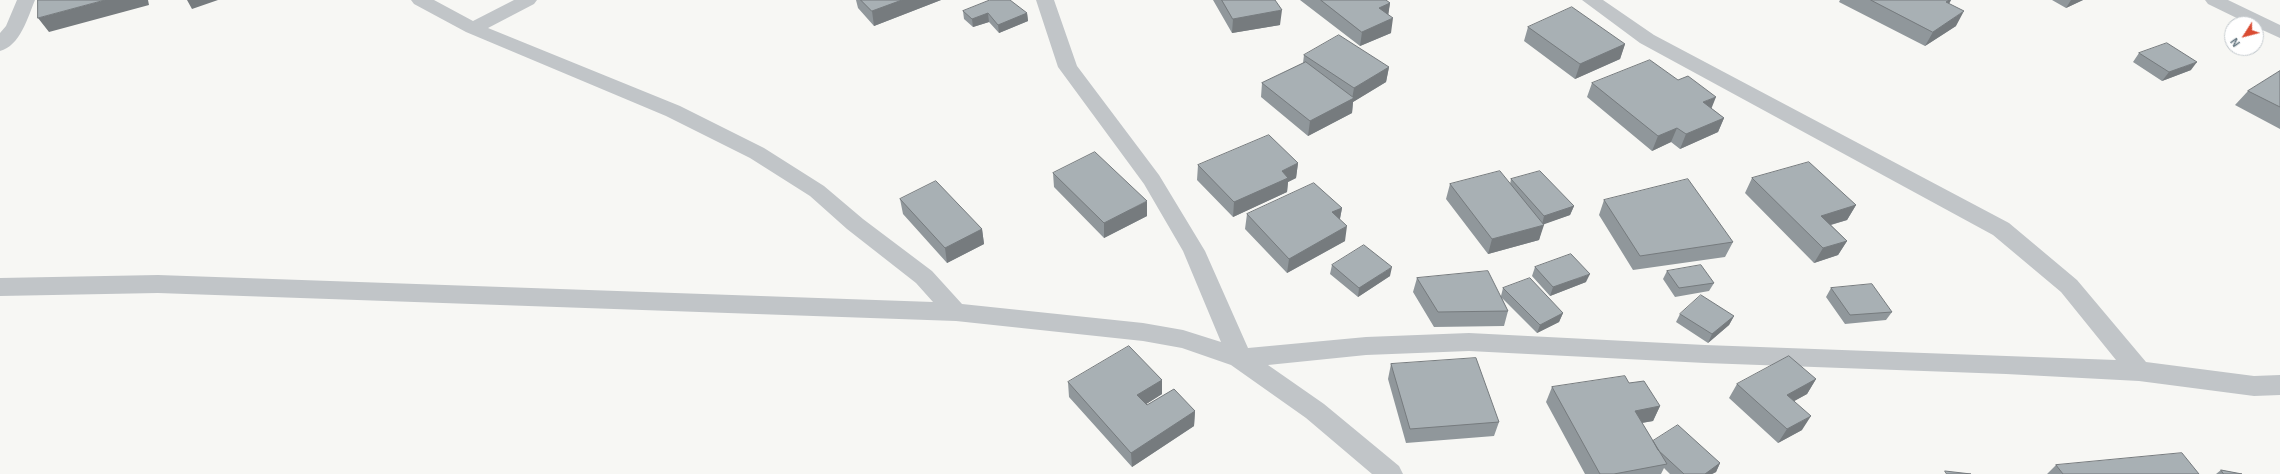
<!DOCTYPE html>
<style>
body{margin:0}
#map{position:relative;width:2280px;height:474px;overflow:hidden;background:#f7f7f4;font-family:"Exo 2",sans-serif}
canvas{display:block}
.north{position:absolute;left:2224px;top:16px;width:40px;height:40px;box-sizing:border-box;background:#fff;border:1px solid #c3c9cd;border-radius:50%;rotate:234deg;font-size:11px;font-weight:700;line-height:16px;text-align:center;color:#687983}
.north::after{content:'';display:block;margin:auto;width:14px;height:18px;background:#d94b32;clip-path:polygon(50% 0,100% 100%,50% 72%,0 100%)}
</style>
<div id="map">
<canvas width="2280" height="474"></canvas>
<div class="north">N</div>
</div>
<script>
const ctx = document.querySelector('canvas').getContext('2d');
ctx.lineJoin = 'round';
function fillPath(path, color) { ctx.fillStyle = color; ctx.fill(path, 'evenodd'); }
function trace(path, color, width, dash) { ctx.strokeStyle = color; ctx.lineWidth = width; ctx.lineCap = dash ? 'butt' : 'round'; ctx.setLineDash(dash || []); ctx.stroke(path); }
const minor = new Path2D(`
 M 17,0 L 35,0 C 28,17 20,46 0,51 L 0,33 L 6,26 Z
 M 411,0 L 434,0 L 473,21 L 514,0 L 537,0 L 534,4 L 488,28 L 680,106 L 764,148 L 824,186 L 863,219 L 932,271 L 962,304 L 1143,323 L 1183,330 L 1221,342 L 1183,251 L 1144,184 L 1058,67 L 1036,0 L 1054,0 L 1077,66 L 1159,175 L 1205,251 L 1248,348 L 1366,337 L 1469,333 L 1705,345 L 2116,360 L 2061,292 L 1993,235 L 1640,43 L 1582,0 L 1603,0 L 1654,35 L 2009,223 L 2077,280 L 2146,362 L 2254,376 L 2280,375 L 2280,395 L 2254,396 L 2139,381 L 2006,374 L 1705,363 L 1469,351 L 1366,355 L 1268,365 L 1324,404 L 1399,466 L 1403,474 L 1372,474 L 1306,418 L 1231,365 L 1182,348 L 1143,341 L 956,321 L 158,293 L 0,296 L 0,278 L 158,275 L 933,302 L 916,283 L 847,229 L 810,196 L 750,158 L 666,116 L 466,32 L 414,4 Z
 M 2205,0 L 2228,0 L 2280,25 L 2280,38 L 2256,27 L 2256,24 L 2249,24 L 2208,4 Z`);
const wall = new Path2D(`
 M 856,0 L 941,0 L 874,26 L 858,8 Z
 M 1213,0 L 1275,0 L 1280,25 L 1232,33 Z
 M 1300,0 L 1386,0 L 1390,3 L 1388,14 L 1391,33 L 1360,46 Z
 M 1840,0 L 1951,0 L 1949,4 L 1956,26 L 1925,46 L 1839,2 Z
 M 2052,0 L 2083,0 L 2066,8 Z
 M 963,11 L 1027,13 L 1028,21 L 999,33 L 989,22 L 973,27 L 964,19 Z
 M 1528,27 L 1625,44 L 1620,59 L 1575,79 L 1524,41 Z
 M 2139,53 L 2191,70 L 2162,81 L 2133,62 Z
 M 1304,55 L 1389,67 L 1386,82 L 1353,102 L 1352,113 L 1308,136 L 1261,97 L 1262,83 L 1303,63 Z
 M 2280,71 L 2280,129 L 2235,105 L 2248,91 Z
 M 1592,83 L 1711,108 L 1724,118 L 1718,132 L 1680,149 L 1671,142 L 1652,151 L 1587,97 Z
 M 1298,163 L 1296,178 L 1288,182 L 1287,192 L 1233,217 L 1197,180 L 1198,165 Z
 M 1053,173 L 1147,216 L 1104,238 L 1054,187 Z
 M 1752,178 L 1856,205 L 1847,220 L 1831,225 L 1847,241 L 1838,255 L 1814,263 L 1745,193 Z
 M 1511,179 L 1574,206 L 1570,215 L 1543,224 L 1539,240 L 1488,254 L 1446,199 L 1450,184 L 1510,184 Z
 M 900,199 L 982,229 L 984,244 L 947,263 L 903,214 Z
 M 1604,200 L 1733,242 L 1725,257 L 1633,270 L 1599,215 Z
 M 1342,208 L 1340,219 L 1345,241 L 1287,273 L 1245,229 L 1247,214 Z
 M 1332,265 L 1390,276 L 1358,297 L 1330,274 Z
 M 1535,267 L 1586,282 L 1550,296 L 1532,276 Z
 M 1667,271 L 1714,283 L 1709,291 L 1675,297 L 1663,279 Z
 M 1417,278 L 1501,296 L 1503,288 L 1563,313 L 1559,322 L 1537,333 L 1502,298 L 1508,311 L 1504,326 L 1434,327 L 1413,292 Z
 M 1831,288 L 1892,312 L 1886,320 L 1845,324 L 1826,297 Z
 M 1680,314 L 1734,316 L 1729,325 L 1708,343 L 1676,322 Z
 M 1391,364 L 1499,422 L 1494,436 L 1406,443 L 1388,379 Z
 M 1816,379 L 1807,394 L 1794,401 L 1802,430 L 1778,443 L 1729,398 L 1737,384 Z
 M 1162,380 L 1162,394 L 1146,404 L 1147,405 L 1195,411 L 1194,426 L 1132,467 L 1069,397 L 1068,382 Z
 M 1629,383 L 1660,406 L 1653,421 L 1642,423 L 1653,441 L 1720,463 L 1716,472 L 1712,474 L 1670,474 L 1664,468 L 1661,474 L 1585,474 L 1546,402 L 1552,387 Z
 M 2056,465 L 2199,474 L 2047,474 Z
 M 2221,470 L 2242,474 L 2216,474 Z`);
const shadedWall = new Path2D(`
 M 105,0 L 148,0 L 149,5 L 49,32 L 38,18 Z
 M 187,0 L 218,0 L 192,9 Z
 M 902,0 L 941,0 L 874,26 L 872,11 Z
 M 1949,0 L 1951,0 L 1944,12 L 1946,2 Z
 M 2071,0 L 2083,0 L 2066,8 Z
 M 1390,3 L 1388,17 L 1379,8 Z
 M 1282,10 L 1280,25 L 1232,33 L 1233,19 Z
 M 1964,11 L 1956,26 L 1925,46 L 1933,32 Z
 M 988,13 L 989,22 L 973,27 L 972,19 Z
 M 1027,13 L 1028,21 L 999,33 L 998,25 Z
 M 1393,18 L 1391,33 L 1360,46 L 1362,32 Z
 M 1625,44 L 1620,59 L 1575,79 L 1580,64 Z
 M 2197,62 L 2191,70 L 2162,81 L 2169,72 Z
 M 1389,67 L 1386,82 L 1353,102 L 1352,113 L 1308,136 L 1310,121 L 1352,99 L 1354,88 Z
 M 1716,97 L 1710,112 L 1703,102 Z
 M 1724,118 L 1718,132 L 1680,149 L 1686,134 Z
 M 1677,128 L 1671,142 L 1652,151 L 1658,136 Z
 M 1298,163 L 1296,178 L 1288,182 L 1287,192 L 1233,217 L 1234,202 L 1282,171 Z
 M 1147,201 L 1147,216 L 1104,238 L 1104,223 Z
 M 1856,205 L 1847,220 L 1812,230 L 1821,216 Z
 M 1574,206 L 1570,215 L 1542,225 L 1544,216 Z
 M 1342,208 L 1339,223 L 1332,212 Z
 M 1544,225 L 1539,240 L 1488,254 L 1492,239 Z
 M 1347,226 L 1345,241 L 1287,273 L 1289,259 Z
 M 982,229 L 984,244 L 947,263 L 945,248 Z
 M 1847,241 L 1838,255 L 1814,263 L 1823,248 Z
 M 1392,267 L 1390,276 L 1358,297 L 1359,288 Z
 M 1590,274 L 1586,282 L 1550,296 L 1553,287 Z
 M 1563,313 L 1559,322 L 1537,333 L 1540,325 Z
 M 1734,316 L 1729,325 L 1708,343 L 1712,334 Z
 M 1816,379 L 1807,394 L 1778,410 L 1787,395 Z
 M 1162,380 L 1162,394 L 1137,410 L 1137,395 Z
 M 1660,406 L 1653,421 L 1628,425 L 1635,411 Z
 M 1195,411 L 1194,426 L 1132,467 L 1131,453 Z
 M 1811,416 L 1802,430 L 1778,443 L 1787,429 Z
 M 1720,463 L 1716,472 L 1712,474 L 1705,474 Z`);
const building = new Path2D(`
 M 38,0 L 105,0 L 38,18 Z
 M 861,0 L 902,0 L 872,11 Z
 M 990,0 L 1010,0 L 1027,13 L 998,25 L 988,13 L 972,19 L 963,11 Z
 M 1222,0 L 1275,0 L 1282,10 L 1233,19 Z
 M 1321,0 L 1386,0 L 1390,3 L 1379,8 L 1393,18 L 1362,32 Z
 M 1871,0 L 1949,0 L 1946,2 L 1964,11 L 1933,32 Z
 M 1572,7 L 1625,44 L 1580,64 L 1528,27 Z
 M 1339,35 L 1389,67 L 1354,88 L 1304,55 Z
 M 2167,43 L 2197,62 L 2169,72 L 2139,53 Z
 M 1650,60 L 1678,80 L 1688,76 L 1716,97 L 1703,102 L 1724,118 L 1686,134 L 1677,128 L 1658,136 L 1592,83 Z
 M 1306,62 L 1354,98 L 1310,121 L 1262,83 Z
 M 2280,71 L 2280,107 L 2248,91 Z
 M 1269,135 L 1298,163 L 1282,171 L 1288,178 L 1234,202 L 1198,165 Z
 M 1095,152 L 1147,201 L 1104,223 L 1053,173 Z
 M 1809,162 L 1856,205 L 1821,216 L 1847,241 L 1823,248 L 1752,178 Z
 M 1500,171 L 1544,225 L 1492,239 L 1450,184 Z
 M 1540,171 L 1574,206 L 1544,216 L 1511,179 Z
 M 1688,179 L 1733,242 L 1640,256 L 1604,200 Z
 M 936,181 L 982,229 L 945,248 L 900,199 Z
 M 1314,183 L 1342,208 L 1332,212 L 1347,226 L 1289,259 L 1247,214 Z
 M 1364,245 L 1392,267 L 1359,288 L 1332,265 Z
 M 1571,254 L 1590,274 L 1553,287 L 1535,267 Z
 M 1701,265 L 1714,283 L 1679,288 L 1667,271 Z
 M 1488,271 L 1508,311 L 1438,312 L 1417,278 Z
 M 1530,278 L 1563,313 L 1540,325 L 1503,288 Z
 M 1872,284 L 1892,312 L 1850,315 L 1831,288 Z
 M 1701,295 L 1734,316 L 1712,334 L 1680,314 Z
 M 1129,346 L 1162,380 L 1137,395 L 1147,405 L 1174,389 L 1195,411 L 1131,453 L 1068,382 Z
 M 1789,356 L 1816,379 L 1787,395 L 1811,416 L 1787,429 L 1737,384 Z
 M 1476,358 L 1499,422 L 1410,429 L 1391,364 Z
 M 1625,376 L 1629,383 L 1644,381 L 1660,406 L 1635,411 L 1667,464 L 1614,474 L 1600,474 L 1552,387 Z
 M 1678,425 L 1720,463 L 1705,474 L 1684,474 L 1658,450 L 1653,441 Z
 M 2182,453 L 2199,474 L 2063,474 L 2056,465 Z
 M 2221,470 L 2242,474 L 2224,474 Z
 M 1945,471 L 1971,474 L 1947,474 Z`);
fillPath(minor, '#c1c5c8');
fillPath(wall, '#90979b');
fillPath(shadedWall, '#767b7e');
fillPath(building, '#a8b0b4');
trace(building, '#767b7e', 1);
</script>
